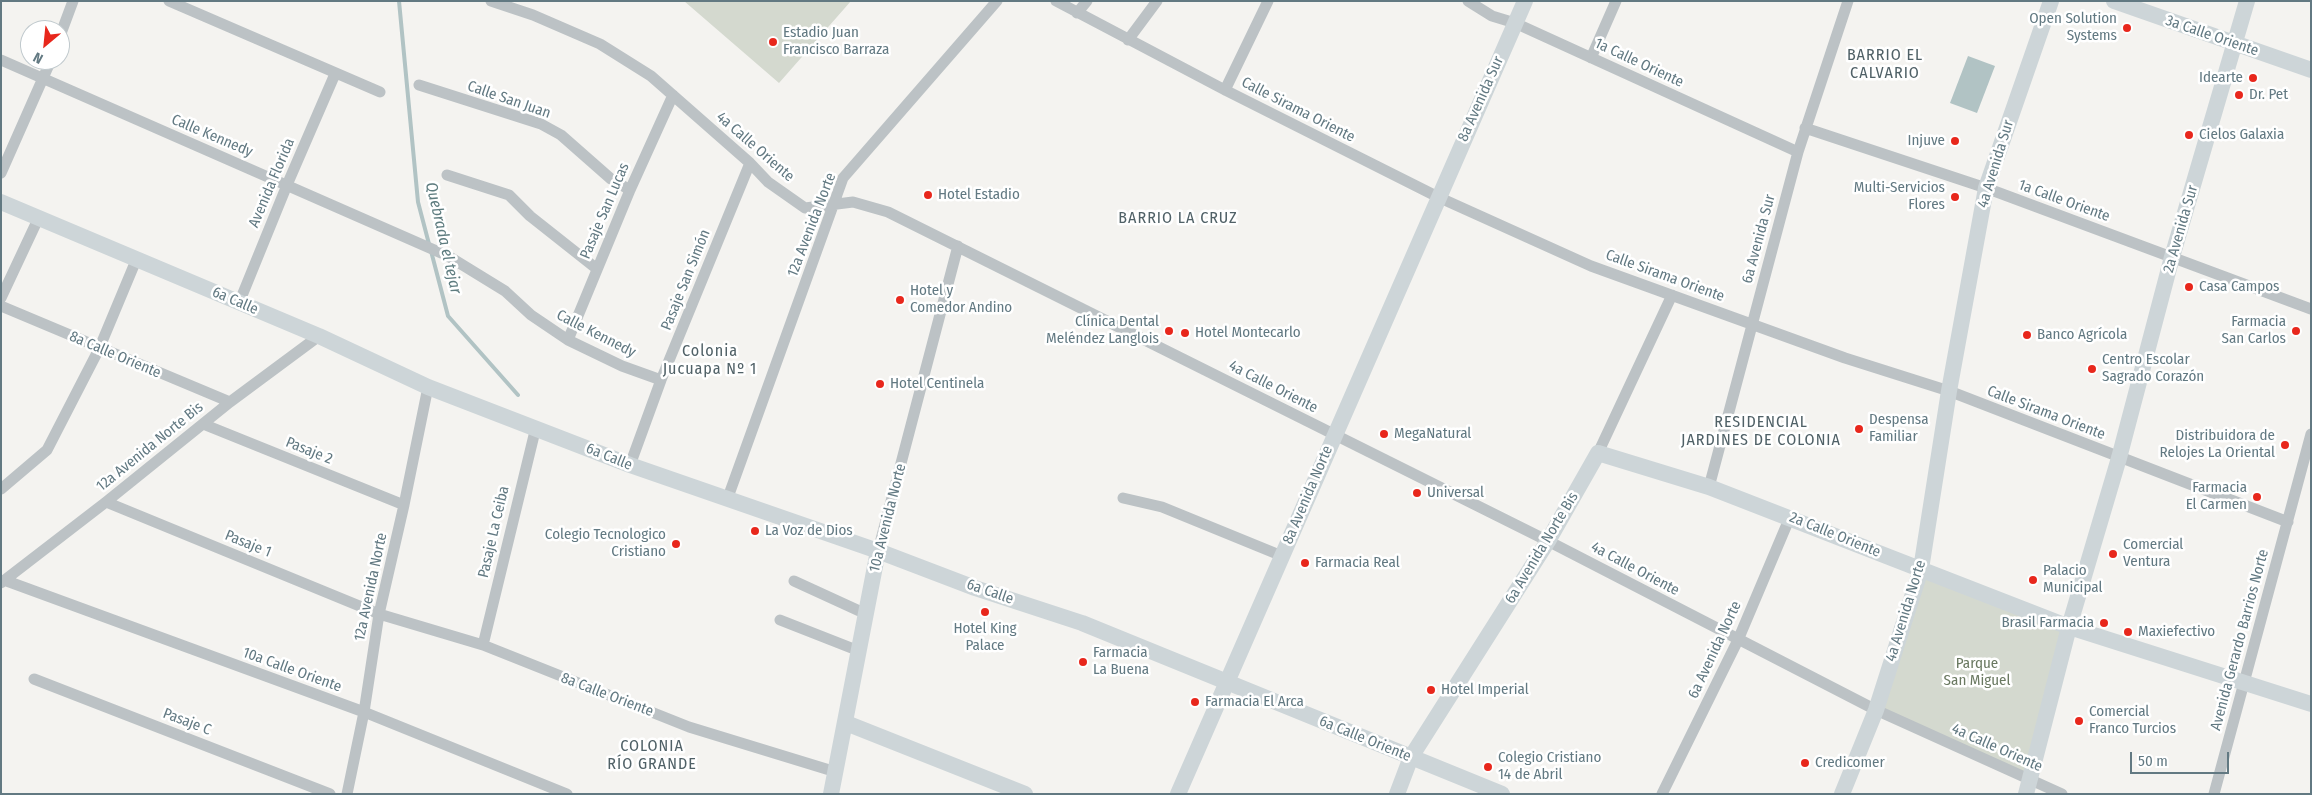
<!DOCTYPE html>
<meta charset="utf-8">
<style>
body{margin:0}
#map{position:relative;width:2312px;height:795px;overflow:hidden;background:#f4f3f0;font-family:"Fira Sans Condensed",sans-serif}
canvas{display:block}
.frame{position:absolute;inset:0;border:2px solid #627982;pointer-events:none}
.north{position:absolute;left:20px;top:20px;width:50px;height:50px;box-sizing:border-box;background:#fff;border:1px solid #c0c9cd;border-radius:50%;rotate:208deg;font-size:14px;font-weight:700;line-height:20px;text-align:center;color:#627982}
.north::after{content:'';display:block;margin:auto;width:18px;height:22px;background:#e8271c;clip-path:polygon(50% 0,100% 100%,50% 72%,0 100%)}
.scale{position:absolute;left:2130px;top:752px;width:99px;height:22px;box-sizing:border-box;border:2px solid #627982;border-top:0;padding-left:6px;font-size:15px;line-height:18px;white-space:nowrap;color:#627982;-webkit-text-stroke:4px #fff;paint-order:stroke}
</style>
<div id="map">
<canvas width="2312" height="795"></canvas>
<div class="frame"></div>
<div class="north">N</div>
<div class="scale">50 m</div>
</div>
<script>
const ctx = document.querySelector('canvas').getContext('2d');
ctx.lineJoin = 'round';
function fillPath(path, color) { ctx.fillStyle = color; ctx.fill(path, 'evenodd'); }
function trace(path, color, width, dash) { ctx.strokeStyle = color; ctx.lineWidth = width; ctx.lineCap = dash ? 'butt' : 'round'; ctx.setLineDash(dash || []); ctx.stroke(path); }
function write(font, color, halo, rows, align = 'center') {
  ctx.font = font + ' "Fira Sans Condensed",sans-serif'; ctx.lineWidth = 5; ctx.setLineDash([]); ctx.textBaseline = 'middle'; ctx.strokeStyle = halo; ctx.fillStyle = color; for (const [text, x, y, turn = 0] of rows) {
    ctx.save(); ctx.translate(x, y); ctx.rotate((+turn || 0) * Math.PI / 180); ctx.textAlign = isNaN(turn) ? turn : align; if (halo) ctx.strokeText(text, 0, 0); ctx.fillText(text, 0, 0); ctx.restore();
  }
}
const green = new Path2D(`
 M 684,1 L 851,1 L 779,83 Z
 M 1921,569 L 2069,627 L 2030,780 L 1876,710 Z`);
const water = new Path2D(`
 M 1968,56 L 1995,66 L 1977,113 L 1950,103 Z`);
const stream = new Path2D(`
 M 399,1 L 418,202 L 429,244
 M 431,251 L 448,316 L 518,395`);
const street = new Path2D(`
 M 169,1 L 380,92
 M 491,1 L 533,15 L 600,44 L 651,76 L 750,163 L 768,182 L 805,208 L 853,202 L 888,212 L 1548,541 L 1876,710 L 2062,794
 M 1056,1 L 1225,90 L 1438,197 L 1591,266 L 1845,358 L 1949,391 L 2288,522
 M 1468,1 L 1492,16 L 1515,23 L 1798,152
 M 1077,13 L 1087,1
 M 60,36 L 73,1
 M 1128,40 L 1157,1
 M 1591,58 L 1616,1
 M 1,60 L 448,256 L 505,291 L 531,315 L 568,340 L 622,366 L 661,380
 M 419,85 L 541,124 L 561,135 L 611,179 L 630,190
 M 1225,90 L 1268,1
 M 1805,128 L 1986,188 L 2311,309
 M 1,173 L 51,60
 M 447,175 L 509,195 L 530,216 L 597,269
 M 1,298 L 39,217
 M 239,303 L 287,185 L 335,74
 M 1,306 L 230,402
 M 568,340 L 630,190 L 673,95
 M 203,424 L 404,505
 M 1598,453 L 1672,295
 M 630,465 L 661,380 L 750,163
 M 1709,487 L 1798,152 L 1848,1
 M 1,489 L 47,450 L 99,349 L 137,258
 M 1123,498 L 1162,507 L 1282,556
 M 727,500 L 843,178 L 997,1
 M 106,502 L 379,614 L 483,645 L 689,727 L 836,772
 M 878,551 L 958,246
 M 4,580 L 364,712 L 567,794
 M 794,581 L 866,614
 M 1,583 L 106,502 L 230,402 L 319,336
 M 780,620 L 859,651
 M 483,645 L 536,427
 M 34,679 L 330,794
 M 347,794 L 364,712 L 379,614 L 404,505 L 428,387
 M 1662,794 L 1738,640 L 1790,517
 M 2214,794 L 2311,434`);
const secondary = new Path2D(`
 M 2114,1 L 2311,70
 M 1,202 L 319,336 L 428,387 L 630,465 L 878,551 L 975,588 L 1082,623 L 1502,794
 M 846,723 L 1025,794
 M 831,794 L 878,551
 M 1178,794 L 1525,1
 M 1397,794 L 1411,757 L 1548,541 L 1598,453 L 1709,487 L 2069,627 L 2311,704
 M 1842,794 L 1876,710 L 1921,569 L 1949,391 L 1986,188 L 2051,1
 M 2026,794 L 2069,627 L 2119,458 L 2172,257 L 2247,1`);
const markers = [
 [2127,28,5,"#e8271c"],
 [773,42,5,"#e8271c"],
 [2253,78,5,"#e8271c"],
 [2239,95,5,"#e8271c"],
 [2189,135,5,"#e8271c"],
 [1955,141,5,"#e8271c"],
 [928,195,5,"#e8271c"],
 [1955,197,5,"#e8271c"],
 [2189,287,5,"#e8271c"],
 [900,300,5,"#e8271c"],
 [1169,331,5,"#e8271c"],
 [2296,331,5,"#e8271c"],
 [1185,333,5,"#e8271c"],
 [2027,335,5,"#e8271c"],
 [2092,369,5,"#e8271c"],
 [880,384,5,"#e8271c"],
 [1859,429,5,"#e8271c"],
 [1384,434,5,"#e8271c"],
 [2285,445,5,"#e8271c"],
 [1417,493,5,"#e8271c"],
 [2257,497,5,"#e8271c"],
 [755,531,5,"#e8271c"],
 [676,544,5,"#e8271c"],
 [2113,554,5,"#e8271c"],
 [1305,563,5,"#e8271c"],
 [2033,580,5,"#e8271c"],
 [985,612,5,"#e8271c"],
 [2104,623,5,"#e8271c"],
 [2128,632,5,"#e8271c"],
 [1083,662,5,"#e8271c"],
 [1431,690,5,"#e8271c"],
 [1195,702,5,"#e8271c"],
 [2079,721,5,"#e8271c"],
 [1805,763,5,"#e8271c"],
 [1488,767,5,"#e8271c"]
];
const poiNames = [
 ["Open Solution",2117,19,"right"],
 ["Systems",2117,36,"right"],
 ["Estadio Juan",783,33],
 ["Francisco Barraza",783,50],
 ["Idearte",2243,78,"right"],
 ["Dr. Pet",2249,95],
 ["Cielos Galaxia",2199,135],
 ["Injuve",1945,141,"right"],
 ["Multi-Servicios",1945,188,"right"],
 ["Flores",1945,205,"right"],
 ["Hotel Estadio",938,195],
 ["Casa Campos",2199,287],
 ["Hotel y",910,291],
 ["Comedor Andino",910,308],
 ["Clínica Dental",1159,322,"right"],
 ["Meléndez Langlois",1159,339,"right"],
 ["Farmacia",2286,322,"right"],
 ["San Carlos",2286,339,"right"],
 ["Hotel Montecarlo",1195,333],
 ["Banco Agrícola",2037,335],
 ["Centro Escolar",2102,360],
 ["Sagrado Corazón",2102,377],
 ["Hotel Centinela",890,384],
 ["Despensa",1869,420],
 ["Familiar",1869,437],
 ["MegaNatural",1394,434],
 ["Distribuidora de",2275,436,"right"],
 ["Relojes La Oriental",2275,453,"right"],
 ["Farmacia",2247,488,"right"],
 ["El Carmen",2247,505,"right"],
 ["Universal",1427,493],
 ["La Voz de Dios",765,531],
 ["Colegio Tecnologico",666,535,"right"],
 ["Cristiano",666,552,"right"],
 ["Comercial",2123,545],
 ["Ventura",2123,562],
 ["Farmacia Real",1315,563],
 ["Palacio",2043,571],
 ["Municipal",2043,588],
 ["Brasil Farmacia",2094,623,"right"],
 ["Hotel King",985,629,"center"],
 ["Palace",985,646,"center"],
 ["Maxiefectivo",2138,632],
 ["Farmacia",1093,653],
 ["La Buena",1093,670],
 ["Hotel Imperial",1441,690],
 ["Farmacia El Arca",1205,702],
 ["Comercial",2089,712],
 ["Franco Turcios",2089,729],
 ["Colegio Cristiano",1498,758],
 ["14 de Abril",1498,775],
 ["Credicomer",1815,763]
];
const streetNames = [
 ["3a Calle Oriente",2212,36,19],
 ["1a Calle Oriente",1639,63,25],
 ["8a Avenida Sur",1481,99,-66],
 ["Calle San Juan",509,100,19],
 ["Calle Sirama Oriente",1298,110,27],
 ["Calle Kennedy",212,136,23],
 ["4a Calle Oriente",755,147,41],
 ["4a Avenida Sur",1996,164,-73],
 ["Avenida Florida",272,183,-67],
 ["1a Calle Oriente",2064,201,20],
 ["Pasaje San Lucas",605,211,-67],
 ["12a Avenida Norte",812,225,-69],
 ["2a Avenida Sur",2181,229,-74],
 ["6a Avenida Sur",1759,239,-75],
 ["Calle Sirama Oriente",1665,276,20],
 ["Pasaje San Simón",686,280,-68],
 ["6a Calle",235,301,23],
 ["Calle Kennedy",596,334,27],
 ["8a Calle Oriente",115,355,23],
 ["4a Calle Oriente",1273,387,27],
 ["Calle Sirama Oriente",2046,413,21],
 ["12a Avenida Norte Bis",150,447,-39],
 ["Pasaje 2",309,451,22],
 ["6a Calle",609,457,22],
 ["8a Avenida Norte",1308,495,-67],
 ["10a Avenida Norte",888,518,-76],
 ["Pasaje La Ceiba",494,532,-77],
 ["2a Calle Oriente",1835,535,22],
 ["Pasaje 1",248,544,22],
 ["6a Avenida Norte Bis",1542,548,-59],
 ["4a Calle Oriente",1635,569,28],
 ["12a Avenida Norte",371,587,-78],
 ["6a Calle",990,592,19],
 ["4a Avenida Norte",1906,611,-73],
 ["Avenida Gerardo Barrios Norte",2240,640,-75],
 ["6a Avenida Norte",1715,650,-65],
 ["10a Calle Oriente",292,670,20],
 ["8a Calle Oriente",607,695,21],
 ["Pasaje C",187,722,21],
 ["6a Calle Oriente",1365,739,22],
 ["4a Calle Oriente",1997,748,24]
];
const parkNames = [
 ["Parque",1977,664],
 ["San Miguel",1977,681]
];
const neighbourhoodNames = [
 ["BARRIO EL",1885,56],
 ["CALVARIO",1885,74],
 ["BARRIO LA CRUZ",1178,219],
 ["Colonia",710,352],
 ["Jucuapa Nº 1",710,370],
 ["RESIDENCIAL",1761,423],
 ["JARDINES DE COLONIA",1761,441],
 ["COLONIA",652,747],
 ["RÍO GRANDE",652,765]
];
const waterNames = [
 ["Quebrada el tejar",443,238,77]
];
fillPath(green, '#d4d9cf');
fillPath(water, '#b1c3c4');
trace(stream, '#b1c3c4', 4);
trace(street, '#bcc2c5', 11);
trace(secondary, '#cdd5d8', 16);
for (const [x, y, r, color] of markers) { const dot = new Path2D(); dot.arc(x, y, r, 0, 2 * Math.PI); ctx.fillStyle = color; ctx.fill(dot); trace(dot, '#fff', 2); }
write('15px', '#627982', '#fff', poiNames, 'left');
write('15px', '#627982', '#fff', streetNames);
write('15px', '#6a7961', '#fff', parkNames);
ctx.letterSpacing = '1px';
write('16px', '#506167', '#fff', neighbourhoodNames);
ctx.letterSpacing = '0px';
write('italic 16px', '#5e7c7f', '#fff', waterNames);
</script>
